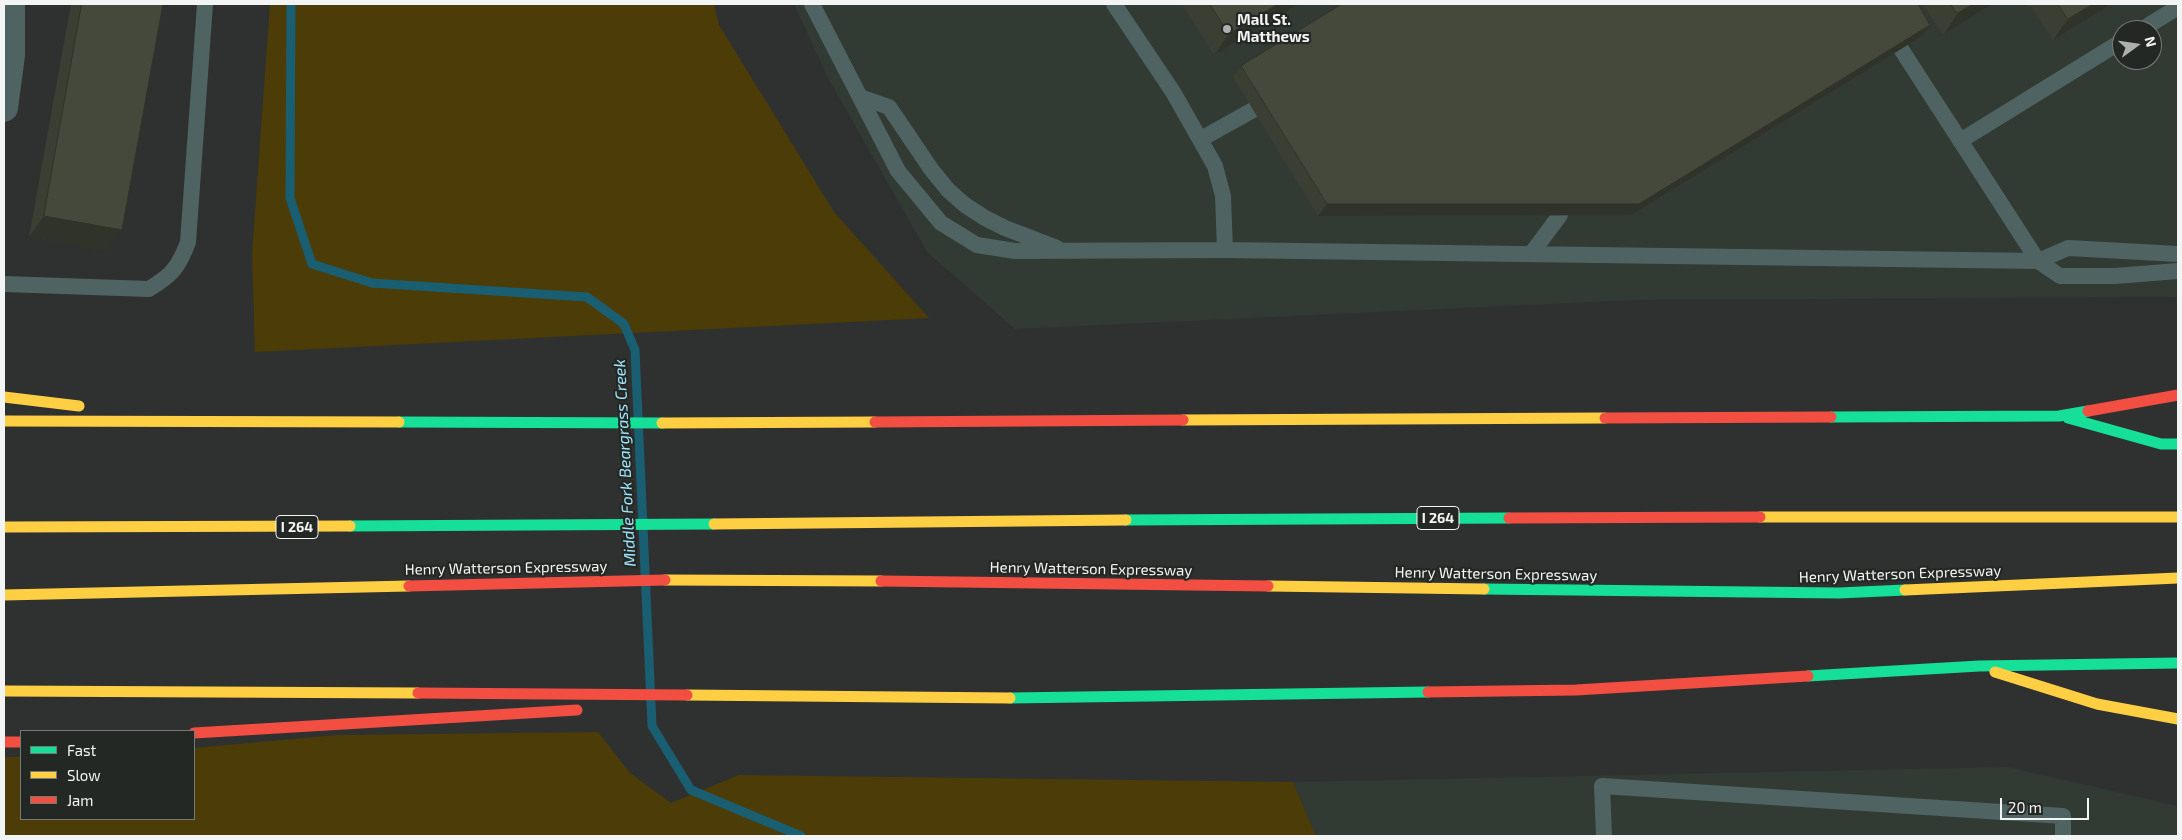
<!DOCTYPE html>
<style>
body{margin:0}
#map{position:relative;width:2182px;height:840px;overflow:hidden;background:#2f3130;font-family:"Exo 2",sans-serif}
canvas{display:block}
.frame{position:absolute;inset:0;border:5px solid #f2f5f3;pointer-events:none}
.legend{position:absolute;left:20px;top:730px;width:175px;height:90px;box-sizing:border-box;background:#242825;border:1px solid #767a77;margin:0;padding:6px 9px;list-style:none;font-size:15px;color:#f2f5f3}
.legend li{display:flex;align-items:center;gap:10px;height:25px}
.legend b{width:25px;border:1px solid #767a77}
.north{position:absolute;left:2112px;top:20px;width:50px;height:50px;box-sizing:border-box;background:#242825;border:1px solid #767a77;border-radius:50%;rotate:76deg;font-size:14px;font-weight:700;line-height:20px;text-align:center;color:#f2f5f3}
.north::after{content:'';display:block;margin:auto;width:18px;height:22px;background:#aeb0af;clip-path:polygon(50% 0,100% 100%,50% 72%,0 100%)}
.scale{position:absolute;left:2000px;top:798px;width:89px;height:22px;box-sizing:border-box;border:2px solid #f2f5f3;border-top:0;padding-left:6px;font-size:15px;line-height:18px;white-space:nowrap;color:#f2f5f3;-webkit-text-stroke:4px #242825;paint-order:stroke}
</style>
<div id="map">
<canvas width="2182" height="840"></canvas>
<div class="frame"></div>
<ul class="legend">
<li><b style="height:6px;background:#16e098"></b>Fast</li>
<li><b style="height:6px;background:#ffcf43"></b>Slow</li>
<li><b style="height:6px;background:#f24e42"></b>Jam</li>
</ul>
<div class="north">N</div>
<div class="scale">20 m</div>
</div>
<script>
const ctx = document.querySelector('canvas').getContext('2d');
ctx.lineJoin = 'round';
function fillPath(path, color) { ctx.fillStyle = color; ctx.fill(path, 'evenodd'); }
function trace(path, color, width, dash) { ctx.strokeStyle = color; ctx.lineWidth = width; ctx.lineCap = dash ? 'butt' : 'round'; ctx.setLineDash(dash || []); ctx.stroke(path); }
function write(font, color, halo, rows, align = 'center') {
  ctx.font = font + ' "Exo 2",sans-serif'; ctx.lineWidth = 4.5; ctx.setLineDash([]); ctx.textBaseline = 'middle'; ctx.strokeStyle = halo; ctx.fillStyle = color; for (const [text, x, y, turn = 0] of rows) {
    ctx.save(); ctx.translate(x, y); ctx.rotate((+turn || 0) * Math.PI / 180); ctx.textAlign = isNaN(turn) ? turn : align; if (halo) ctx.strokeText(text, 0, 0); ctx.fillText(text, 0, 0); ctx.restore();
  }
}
const built = new Path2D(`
 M 794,4 L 2178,4 L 2178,297 L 1635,300 L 1015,329 L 927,252 L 828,78 ZM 2122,30 L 2152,30 L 2152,60 L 2122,60 Z
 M 2008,767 L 2178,806 L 2178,836 L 1316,836 L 1293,782 Z`);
const green = new Path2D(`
 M 270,4 L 714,4 L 719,25 L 834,212 L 929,318 L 255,352 L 252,254 Z
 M 598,732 L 630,773 L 671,803 L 739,775 L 1293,782 L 1316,836 L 4,836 L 4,757 L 21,757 L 21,819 L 194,819 L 194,748 L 337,735 Z`);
const stream = new Path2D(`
 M 291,4 L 290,198 L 312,264 L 372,283 L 587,297 L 624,324 L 635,350 L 652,726 L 691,790 L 801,836`);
const lane = new Path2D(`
 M 812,4 L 898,171 L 941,223 L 977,245 L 1015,251 L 1225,250 L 2038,261 L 2068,248 L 2178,254
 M 1114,4 L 1173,92 L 1215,166 L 1223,196 L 1225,250
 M 2141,30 L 2178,7
 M 1901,49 L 2038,261 L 2060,276 L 2115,276 L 2178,271
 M 860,97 L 889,107 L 931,169 L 948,190 L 965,205 L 985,218 L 1005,228 L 1057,248
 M 1201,139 L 1253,110
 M 1960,141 L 2122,41
 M 1531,254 L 1560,215
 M 4,284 L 149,289 C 172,275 179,267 188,242 L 205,4
 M 1604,836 L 1602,786 L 2063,816 L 2063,836`);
const street = new Path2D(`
 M 4,108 L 11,55 L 11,4`);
const fast = new Path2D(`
 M 1831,417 L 2059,416 L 2088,411
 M 2068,418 L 2161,444 L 2178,444
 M 399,422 L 662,423
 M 1126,520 L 1509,518
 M 350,526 L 714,524
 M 1484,589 L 1839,593 L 1905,590
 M 1808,676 L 1979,666 L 2178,663
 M 1010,698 L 1428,692`);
const slow = new Path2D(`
 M 4,397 L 79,406
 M 1183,420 L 1605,418
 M 4,421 L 399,422
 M 662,423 L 875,422
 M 1760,517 L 2178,517
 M 714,524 L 1126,520
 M 4,527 L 350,526
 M 665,580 L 881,581
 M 1268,586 L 1484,589
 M 1905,590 L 2178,578
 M 4,595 L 409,586
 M 1995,672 L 2097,704 L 2178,719
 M 4,691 L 418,693
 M 687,695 L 1010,698`);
const jam = new Path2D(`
 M 2088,411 L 2178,395
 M 1605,418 L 1831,417
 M 875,422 L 1183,420
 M 1509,518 L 1760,517
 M 881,581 L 1268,586
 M 409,586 L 665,580
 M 1428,692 L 1576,690 L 1808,676
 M 418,693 L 687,695
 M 194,733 L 577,710
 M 4,742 L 21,742`);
const wall = new Path2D(`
 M 71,4 L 163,4 L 108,251 L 29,237 Z
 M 1182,4 L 1298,4 L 1214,55 Z
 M 1923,4 L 1992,4 L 1944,34 L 1941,32 Z
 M 2026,4 L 2111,4 L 2053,40 L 2031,6 L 2028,8 Z
 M 1930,25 L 1922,36 L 1631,215 L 1318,216 L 1233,77 L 1241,66 Z`);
const shadedWall = new Path2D(`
 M 1278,4 L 1298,4 L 1214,55 L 1229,34 Z
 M 1973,4 L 1992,4 L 1944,34 L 1958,13 Z
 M 2093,4 L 2111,4 L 2053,40 L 2068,19 Z
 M 1930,25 L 1922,36 L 1631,215 L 1318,216 L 1327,204 Z
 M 44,216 L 122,230 L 108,251 L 29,237 Z`);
const building = new Path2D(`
 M 82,4 L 163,4 L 122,230 L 44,216 Z
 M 1210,4 L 1278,4 L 1229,34 Z
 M 1342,4 L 1918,4 L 1930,25 L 1639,204 L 1327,204 L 1241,66 Z
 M 1951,4 L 1973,4 L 1958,13 L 1955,11 Z
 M 2058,4 L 2093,4 L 2068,19 Z`);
const markers = [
 [1227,29,5,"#aeb0af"]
];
const shields = [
 [1438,518,42],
 [297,527,42]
];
const shieldNames = [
 ["I 264",1438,518],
 ["I 264",297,527]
];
const poiNames = [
 ["Mall St.",1237,20],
 ["Matthews",1237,37]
];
const streetNames = [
 ["Henry Watterson Expressway",506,568,-1],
 ["Henry Watterson Expressway",1091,569,1],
 ["Henry Watterson Expressway",1496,574,1],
 ["Henry Watterson Expressway",1900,574,-2]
];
const waterNames = [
 ["Middle Fork Beargrass Creek",625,463,-93]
];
fillPath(built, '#313a33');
fillPath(green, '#4c3c07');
trace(stream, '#1a5e72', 9);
trace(lane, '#4f6362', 16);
trace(street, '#4f6362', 28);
trace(fast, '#16e098', 11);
trace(slow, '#ffcf43', 11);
trace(jam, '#f24e42', 11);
fillPath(wall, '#3b3f33');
fillPath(shadedWall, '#303329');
fillPath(building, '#45493b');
trace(building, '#303329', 1);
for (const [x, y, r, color] of markers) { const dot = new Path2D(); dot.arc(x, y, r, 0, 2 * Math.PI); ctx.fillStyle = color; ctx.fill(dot); trace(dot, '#242825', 2); }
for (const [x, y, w] of shields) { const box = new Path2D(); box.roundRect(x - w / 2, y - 11.5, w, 23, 4); ctx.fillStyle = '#242825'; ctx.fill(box); trace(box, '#f2f5f3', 1); }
write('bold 14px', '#f2f5f3', null, shieldNames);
write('bold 15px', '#f2f5f3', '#242825', poiNames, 'left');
write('15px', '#f2f5f3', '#242825', streetNames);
write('italic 16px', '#a1e6fe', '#242825', waterNames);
</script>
